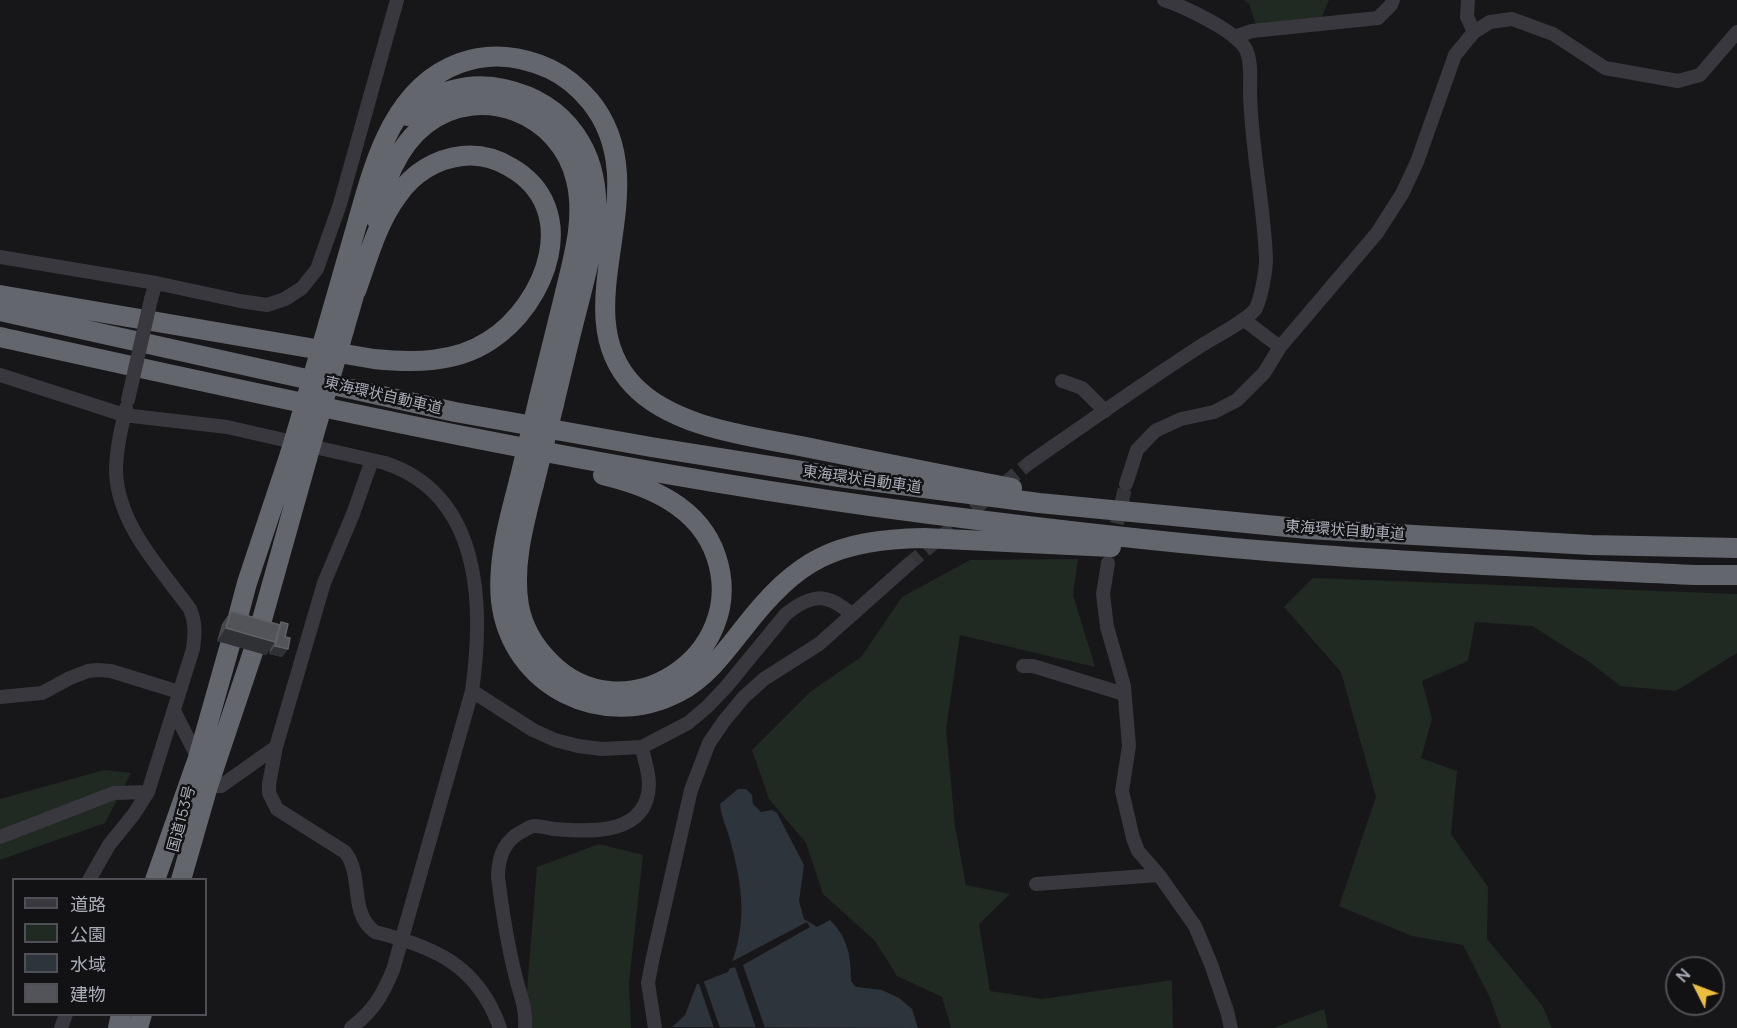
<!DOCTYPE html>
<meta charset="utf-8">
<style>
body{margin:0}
#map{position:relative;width:1737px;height:1028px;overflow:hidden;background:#171719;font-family:Manrope,"Noto Sans JP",sans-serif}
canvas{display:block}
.legend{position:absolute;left:12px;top:878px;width:195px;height:138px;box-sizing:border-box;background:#121214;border:2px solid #4f5056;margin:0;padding:8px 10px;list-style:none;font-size:18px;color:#aaadb8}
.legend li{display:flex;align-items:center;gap:12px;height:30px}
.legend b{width:30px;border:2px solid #4f5056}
.north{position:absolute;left:1665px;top:956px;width:60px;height:60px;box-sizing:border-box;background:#121214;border:2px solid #4f5056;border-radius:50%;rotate:312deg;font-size:16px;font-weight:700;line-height:24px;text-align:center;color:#aaadb8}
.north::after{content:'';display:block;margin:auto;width:21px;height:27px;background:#ebbf3d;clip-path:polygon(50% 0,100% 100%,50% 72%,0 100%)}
</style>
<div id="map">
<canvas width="1737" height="1028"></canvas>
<ul class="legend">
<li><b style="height:8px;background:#38383e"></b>道路</li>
<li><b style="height:16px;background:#212923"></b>公園</li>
<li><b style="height:16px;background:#2d343c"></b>水域</li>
<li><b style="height:16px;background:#535459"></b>建物</li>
</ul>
<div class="north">N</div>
</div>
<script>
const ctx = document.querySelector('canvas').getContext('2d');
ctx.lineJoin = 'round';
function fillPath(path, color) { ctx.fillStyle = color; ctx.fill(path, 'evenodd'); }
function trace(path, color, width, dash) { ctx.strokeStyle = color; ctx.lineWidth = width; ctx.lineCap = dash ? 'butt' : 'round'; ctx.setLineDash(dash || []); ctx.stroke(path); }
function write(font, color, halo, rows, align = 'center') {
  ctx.font = font + ' Manrope,"Noto Sans JP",sans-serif'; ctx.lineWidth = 5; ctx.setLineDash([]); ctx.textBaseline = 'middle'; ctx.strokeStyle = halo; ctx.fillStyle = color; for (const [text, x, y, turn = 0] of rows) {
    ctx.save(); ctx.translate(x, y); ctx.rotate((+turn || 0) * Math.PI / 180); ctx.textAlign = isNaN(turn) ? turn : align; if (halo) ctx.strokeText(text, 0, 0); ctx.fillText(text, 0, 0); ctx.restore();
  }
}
const green = new Path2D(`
 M 1244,0 L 1329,0 L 1317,28 L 1256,25 L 1249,4 Z
 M 1078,559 L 1073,595 L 1095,667 L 960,635 L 946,729 L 955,826 L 966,885 L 1010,894 L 979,924 L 990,991 L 1042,999 L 1172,980 L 1173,1028 L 951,1028 L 942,997 L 897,976 L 875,941 L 823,894 L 806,843 L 769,799 L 752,750 L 810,692 L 861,657 L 902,597 L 970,560 Z
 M 1313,578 L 1737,594 L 1737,653 L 1676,691 L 1620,686 L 1591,663 L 1532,626 L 1475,622 L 1468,661 L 1422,681 L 1432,719 L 1421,758 L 1457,771 L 1451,834 L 1488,887 L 1487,939 L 1542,1005 L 1552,1028 L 1501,1028 L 1490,998 L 1463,945 L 1412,936 L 1339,906 L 1376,797 L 1341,672 L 1284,607 Z
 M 104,770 L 131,773 L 105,823 L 0,860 L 0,799 Z
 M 599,844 L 643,855 L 629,983 L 631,1028 L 524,1028 L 537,867 Z
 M 1324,1009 L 1328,1028 L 1273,1028 Z`);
const water = new Path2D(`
 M 738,789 L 746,789 L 752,795 L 753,804 L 761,812 L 772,810 L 777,813 L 804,865 L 799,901 L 804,919 L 817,927 L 830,920 C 848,938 851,956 851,981 L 856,987 L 882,990 L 899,998 L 912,1009 L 918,1028 L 672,1027 L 685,1015 L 697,984 L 728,972 C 748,926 743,887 730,840 C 727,827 721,818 720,804 Z`);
const pier = new Path2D(`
 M 807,922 L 810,927 L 743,965 L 765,1028 L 756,1028 L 735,967 L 725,970 L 729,963 Z
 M 703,979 L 720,1028 L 714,1028 L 698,981 Z`);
const minorTunnel = new Path2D(`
 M 1112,544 L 1126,484
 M 909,564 L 1028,464`);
const minor = new Path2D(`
 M 1468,0 L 1467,17 L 1474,32
 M 1234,37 L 1252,31 L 1378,18 L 1391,5 L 1393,0
 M 0,257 L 156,283
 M 151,299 L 156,283 L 240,301 L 267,305 L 285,299 L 302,288 L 317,269 L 340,204 L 397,0
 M 1244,320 L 1280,347
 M 0,375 L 124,415 L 227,427 L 385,463 C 482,495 484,606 472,691 L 393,970 C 382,996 374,1010 351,1028
 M 1062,381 L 1082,388 L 1105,411
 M 372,460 L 353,514 L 324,583 L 276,747 L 269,784 L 269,793 L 277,809 L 345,852 C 364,876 348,912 375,932 C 436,947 478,966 500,1028
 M 1028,464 C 1084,425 1139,386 1196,349 C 1210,339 1248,321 1256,308 C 1261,298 1266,271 1266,259 C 1264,203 1251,148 1250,92 C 1250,79 1252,59 1245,48 C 1234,30 1183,6 1164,0
 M 1126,484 L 1137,450 L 1155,431 L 1181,419 L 1214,412 L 1237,400 L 1264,373 L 1280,347 L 1377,233 L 1402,194 L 1417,162 L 1455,55 L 1474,32 L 1490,22 L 1512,19 L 1553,34 L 1605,68 L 1678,81 L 1700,75 L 1737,32
 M 1108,563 L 1103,594 L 1107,627 L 1124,686 L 1129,746 L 1122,791 L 1133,838 L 1138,851 L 1159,875 L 1195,926 L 1211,964 L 1227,1011 L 1231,1028
 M 1023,666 L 1033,666 L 1124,694
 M 472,691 L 533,730 L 555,740 L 578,746 L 602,749 L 642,747 L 688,723 L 707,707 L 726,687 L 786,614 C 811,594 827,592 852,615
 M 0,697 L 42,693 L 70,678 L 88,671 L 98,670 L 111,671 L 179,692
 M 174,711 L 198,758
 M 208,786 L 221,786 L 276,747
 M 0,837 L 114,793 L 148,792
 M 89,880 L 109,845 L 134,814 L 148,792 L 193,649 C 195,634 196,623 190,609 C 161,569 118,525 116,472 C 116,450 121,429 126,408
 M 1036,884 L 1159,875
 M 61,1028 L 66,1014
 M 525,1028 C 527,1009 519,992 515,974 C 507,942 502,909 498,877 C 498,857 504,840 523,831 C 526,829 531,826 535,826 C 541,826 548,828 554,829 C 590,832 648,836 649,784 C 649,772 644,759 642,747
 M 655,1028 L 648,983 L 653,957 L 691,790 L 709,743 L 724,721 L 744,697 L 764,679 L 819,644 L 909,564`);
const highway = new Path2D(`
 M 407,116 C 431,91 471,81 504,89 C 567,103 600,153 596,217 C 594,245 586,274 579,302 C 570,336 562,370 554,404
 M 375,218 C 385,183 396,147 426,124 C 481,82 561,114 576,180 C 586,220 572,262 563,301 C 555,333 547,366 539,398
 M 0,295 L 374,359 C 414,363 455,363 489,341 C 547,304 583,208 510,167 C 495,158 480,154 462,156 C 436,159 413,173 398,195 C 377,223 368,258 356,291
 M 0,311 L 455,412 L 651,447 L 839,477 L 1039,503 L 1308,529 L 1591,545 L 1737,548
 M 328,325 C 337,294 346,262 355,231 C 373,168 391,88 460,63 C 490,52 522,56 550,69 C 565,76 579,88 590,101 C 662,189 560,308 633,385 C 676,431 762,437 820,450 C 884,463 948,476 1012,488
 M 344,330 L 359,278
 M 0,337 C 308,405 617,474 930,514 C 1056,530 1181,545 1307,554 C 1436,564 1565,569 1694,575 L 1737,575
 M 519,481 C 509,520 497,560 501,601 C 511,687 604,732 679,692 C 706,678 725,652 743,629 C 798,558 835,540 924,538 L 1111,547
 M 534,484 C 524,524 512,565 519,606 C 523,627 534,646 549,661 C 623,738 750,656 716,556 C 699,506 649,486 603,475
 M 235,628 L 247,583 L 290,454
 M 258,634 L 307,459
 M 155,880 L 198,758 L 230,645
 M 181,880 L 208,786 L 253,652
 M 118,1028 L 121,1014
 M 138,1028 L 142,1014`);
const minorBridge = new Path2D(`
 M 128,400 L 151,299`);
const highwayBridge = new Path2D(`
 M 290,454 L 328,325
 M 307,459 L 344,330
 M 519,481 L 539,398
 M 534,484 L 554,404`);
const wall = new Path2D(`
 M 231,611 L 279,625 L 281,622 L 288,649 L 282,657 L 269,654 L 270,649 L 266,655 L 217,641 L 222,624 Z`);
const shadedWall = new Path2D(`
 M 226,628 L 275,642 L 266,655 L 217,641 Z
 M 275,646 L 288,649 L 282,657 L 269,654 Z`);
const building = new Path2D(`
 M 231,611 L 280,625 L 275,642 L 226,628 Z
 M 281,622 L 288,624 L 285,637 L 290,638 L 288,649 L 275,646 Z`);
const streetNames = [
 ["東海環状自動車道",383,396,13],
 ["東海環状自動車道",862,480,8],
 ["東海環状自動車道",1345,531,4],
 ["国道153号",182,819,-75]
];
fillPath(green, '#212923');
fillPath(water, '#2d343c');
fillPath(pier, '#171719');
trace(minorTunnel, '#343539', 14, [14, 7]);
trace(minor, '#38383e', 14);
trace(highway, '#64666e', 20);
trace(minorBridge, '#38383e', 14);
trace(highwayBridge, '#64666e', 20);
fillPath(wall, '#48494e');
fillPath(shadedWall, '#303134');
fillPath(building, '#535459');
trace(building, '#606268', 1.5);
write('15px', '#aaadb8', '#121214', streetNames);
</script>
